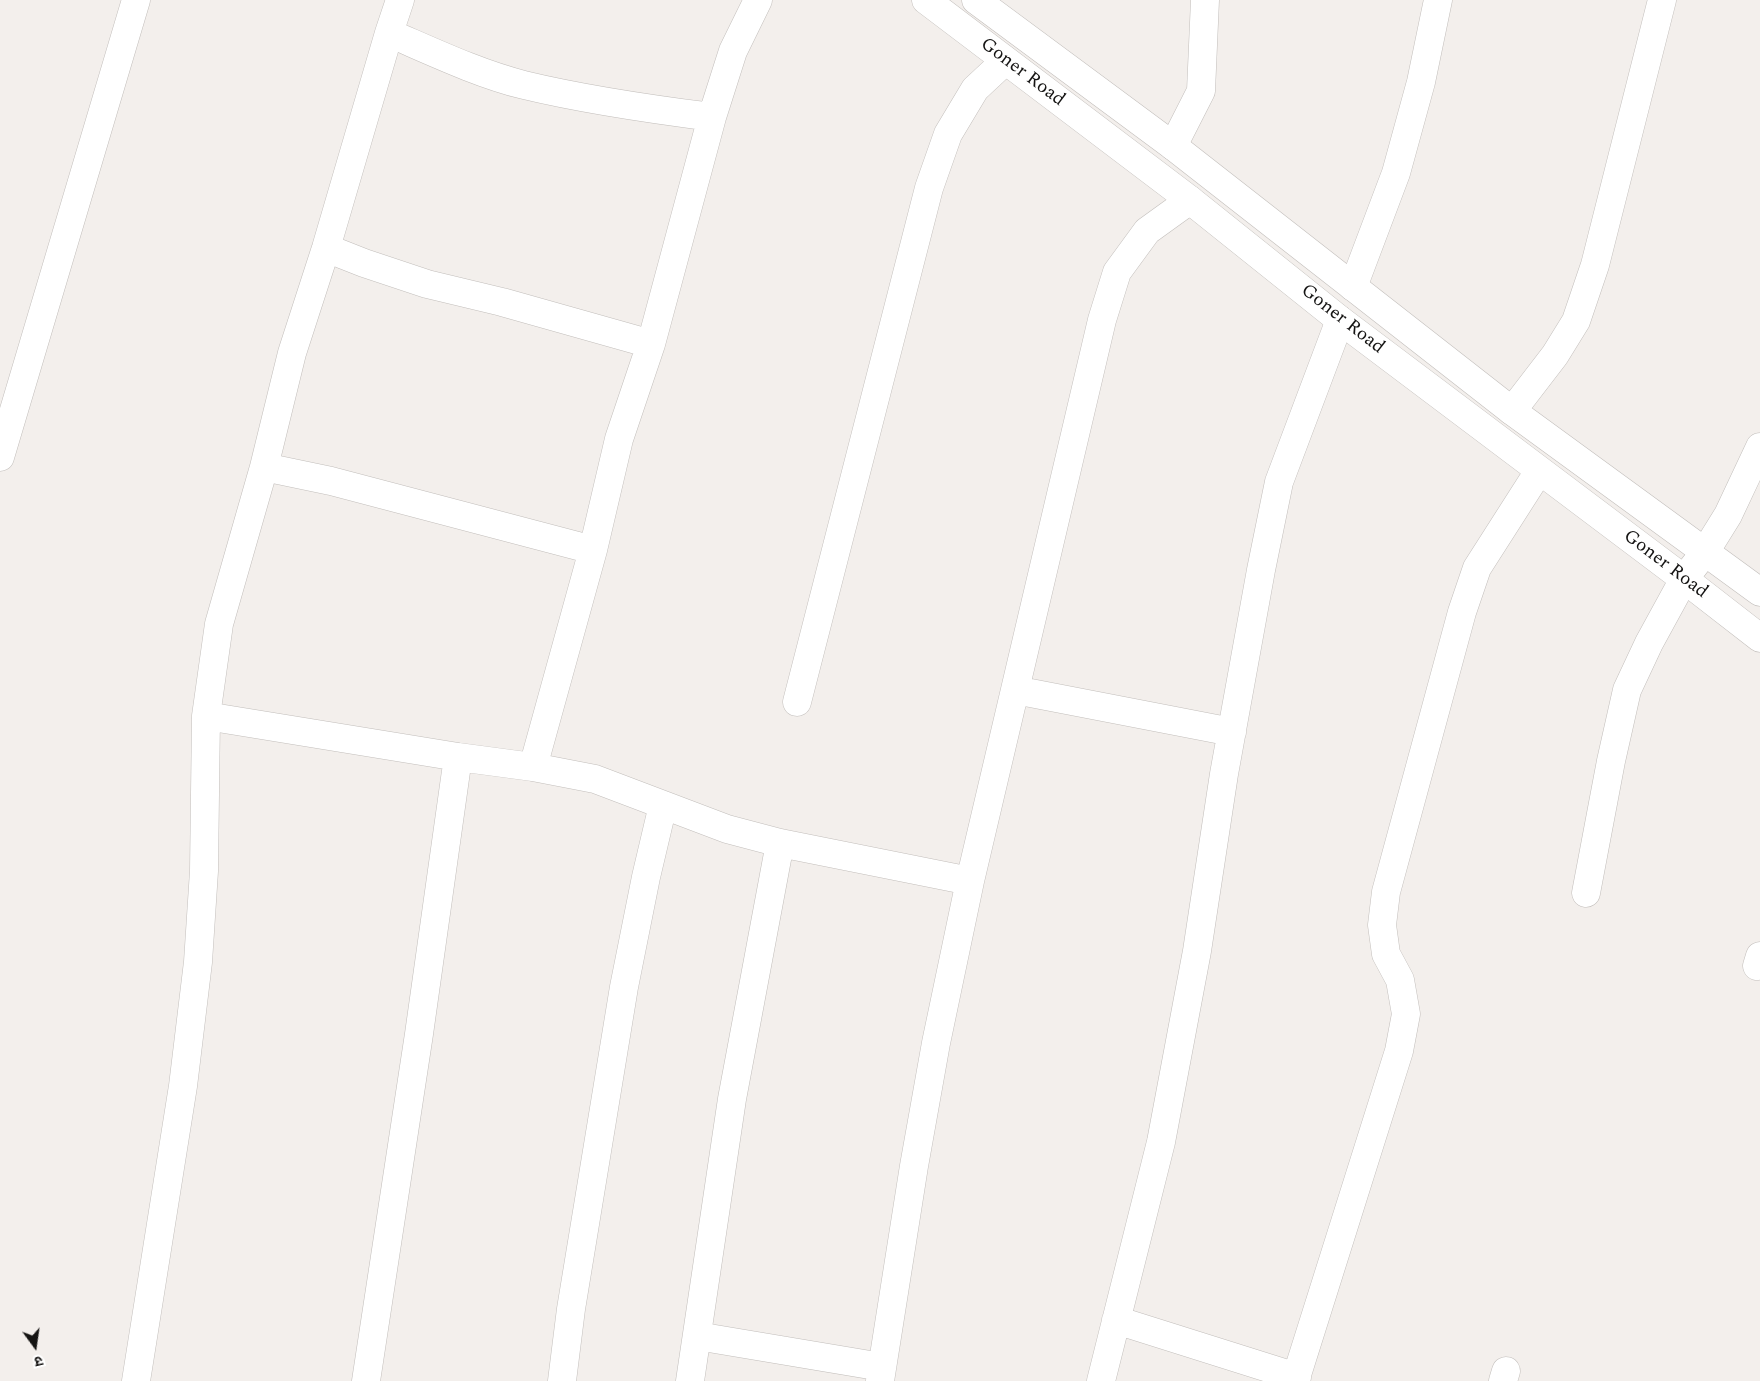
<!DOCTYPE html>
<meta charset="utf-8">
<style>
body{margin:0}
#map{position:relative;width:1760px;height:1381px;overflow:hidden;background:#f3efec;font-family:Spectral,"Noto Sans Devanagari",serif}
canvas{display:block}
.north{position:absolute;left:10px;top:1321px;width:50px;height:50px;-webkit-text-stroke:4px #fff;paint-order:stroke;rotate:166deg;font-size:14px;font-weight:700;line-height:20px;text-align:center;color:#151413}
.north::after{content:'';display:block;margin:auto;width:18px;height:22px;background:#151413;clip-path:polygon(50% 0,100% 100%,50% 72%,0 100%)}
</style>
<div id="map">
<canvas width="1760" height="1381"></canvas>
<div class="north">उ</div>
</div>
<script>
const ctx = document.querySelector('canvas').getContext('2d');
ctx.lineJoin = 'round';
function trace(path, color, width, dash) { ctx.strokeStyle = color; ctx.lineWidth = width; ctx.lineCap = dash ? 'butt' : 'round'; ctx.setLineDash(dash || []); ctx.stroke(path); }
function write(font, color, halo, rows, align = 'center') {
  ctx.font = font + ' Spectral,serif'; ctx.lineWidth = 5; ctx.setLineDash([]); ctx.textBaseline = 'middle'; ctx.strokeStyle = halo; ctx.fillStyle = color; for (const [text, x, y, turn = 0] of rows) {
    ctx.save(); ctx.translate(x, y); ctx.rotate((+turn || 0) * Math.PI / 180); ctx.textAlign = isNaN(turn) ? turn : align; if (halo) ctx.strokeText(text, 0, 0); ctx.fillText(text, 0, 0); ctx.restore();
  }
}
const minor = new Path2D(`
 M 400,0 L 389,33 L 326,248 L 292,353 L 264,467 L 219,624 L 206,716 L 458,757 L 533,767 L 595,779 L 727,829 L 780,843 L 970,881
 M 389,33 C 431,51 479,74 524,85 C 586,100 649,109 712,117
 M 1173,146 L 1201,91 L 1205,0
 M 326,248 L 364,263 L 427,284 L 502,302 L 651,344
 M 1353,287 L 1396,173 L 1421,82 L 1438,0
 M 1512,411 L 1555,355 L 1576,321 L 1595,265 L 1662,0
 M 0,457 L 136,0
 M 264,467 L 331,481 L 593,550
 M 1015,690 L 1232,732
 M 797,702 L 929,188 L 948,134 L 975,89 L 1005,61
 M 533,767 L 593,550 L 619,439 L 651,344 L 712,117 L 733,51 L 758,0
 M 1586,893 L 1611,761 L 1627,690 L 1649,643 L 1684,579 L 1705,552 L 1728,515 L 1760,447
 M 1757,966 L 1760,956
 M 1116,1320 L 1297,1377
 M 697,1336 L 882,1367
 M 136,1381 L 183,1086 L 198,962 L 204,871 L 206,716
 M 366,1381 L 419,1034 L 458,757
 M 562,1381 L 571,1309 L 624,987 L 646,877 L 663,805
 M 690,1381 L 732,1099 L 780,843
 M 880,1381 L 914,1166 L 936,1043 L 970,881 L 1102,320 L 1117,272 L 1147,231 L 1190,200
 M 1101,1381 L 1161,1142 L 1197,951 L 1224,774 L 1261,570 L 1279,482 L 1340,320
 M 1295,1381 L 1399,1051 L 1406,1014 L 1400,980 L 1386,954 L 1382,925 L 1386,892 L 1462,612 L 1477,568 L 1539,471
 M 1503,1381 L 1506,1371`);
const tertiary = new Path2D(`
 M 926,0 L 1190,200 L 1340,320 L 1684,579 L 1760,638
 M 976,0 L 1173,146 L 1512,411 L 1760,592`);
const streetNames = [
 ["Goner Road",1022,73,37],
 ["Goner Road",1342,320,38],
 ["Goner Road",1665,565,37]
];
trace(minor, '#c2bebb', 29);
trace(tertiary, '#c2bebb', 29);
trace(minor, '#fff', 28);
trace(tertiary, '#fff', 28);
write('19px', '#151413', '#fff', streetNames);
</script>
